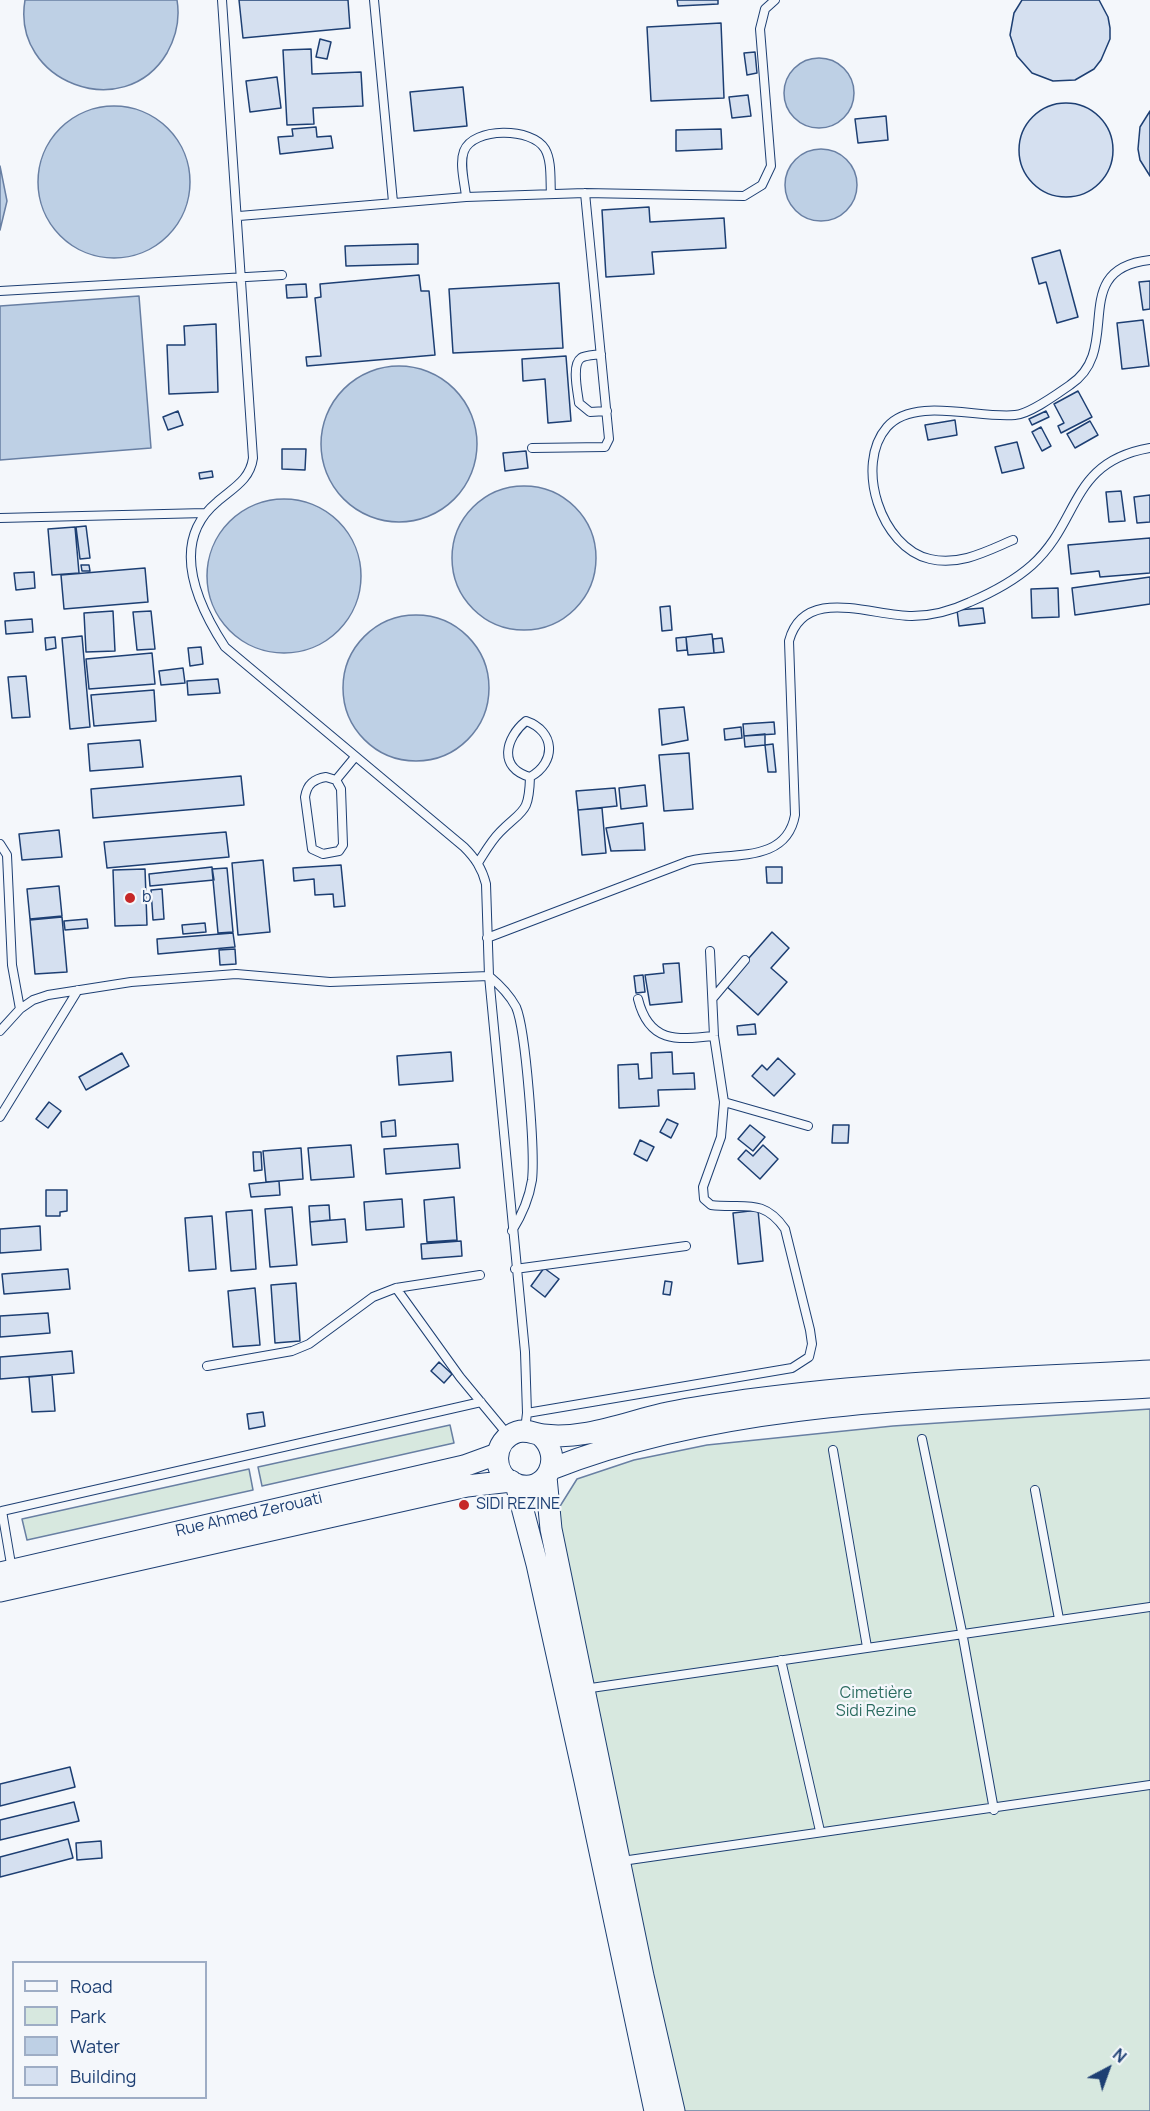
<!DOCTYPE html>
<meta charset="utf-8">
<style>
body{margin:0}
#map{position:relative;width:1150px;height:2111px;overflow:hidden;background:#f4f7fb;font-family:Manrope,sans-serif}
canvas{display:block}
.legend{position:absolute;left:12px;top:1961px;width:195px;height:138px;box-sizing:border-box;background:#f4f7fb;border:2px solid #9eadc5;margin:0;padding:8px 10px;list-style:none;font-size:18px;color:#1d3f73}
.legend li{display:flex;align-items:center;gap:12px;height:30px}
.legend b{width:30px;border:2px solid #9eadc5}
.north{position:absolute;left:1078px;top:2039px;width:60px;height:60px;-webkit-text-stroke:4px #f4f7fb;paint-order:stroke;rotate:41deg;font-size:16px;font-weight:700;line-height:24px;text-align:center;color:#1d3f73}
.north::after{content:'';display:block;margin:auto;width:21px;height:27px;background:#1d3f73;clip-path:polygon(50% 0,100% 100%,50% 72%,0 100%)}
</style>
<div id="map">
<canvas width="1150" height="2111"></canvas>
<ul class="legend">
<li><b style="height:8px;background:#f4f7fb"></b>Road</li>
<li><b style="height:16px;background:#d7e8df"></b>Park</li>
<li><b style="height:16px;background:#bed0e5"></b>Water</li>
<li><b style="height:16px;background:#d5e0f0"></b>Building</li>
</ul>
<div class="north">N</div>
</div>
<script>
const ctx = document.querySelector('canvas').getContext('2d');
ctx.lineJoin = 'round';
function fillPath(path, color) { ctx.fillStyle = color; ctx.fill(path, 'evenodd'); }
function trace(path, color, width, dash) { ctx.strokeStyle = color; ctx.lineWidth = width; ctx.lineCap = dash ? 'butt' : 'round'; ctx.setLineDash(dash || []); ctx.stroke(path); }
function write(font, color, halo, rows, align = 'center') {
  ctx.font = font + ' Manrope,sans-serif'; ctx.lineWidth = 4.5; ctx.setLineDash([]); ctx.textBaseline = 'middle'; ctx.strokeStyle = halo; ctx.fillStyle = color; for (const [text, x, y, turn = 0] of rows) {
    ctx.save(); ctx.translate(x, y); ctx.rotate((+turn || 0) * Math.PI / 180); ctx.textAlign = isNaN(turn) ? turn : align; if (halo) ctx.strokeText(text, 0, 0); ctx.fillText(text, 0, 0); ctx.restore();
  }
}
const green = new Path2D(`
 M 1150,1409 L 1150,2111 L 677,2111 L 557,1511 L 577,1479 L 634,1460 L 707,1445 L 893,1426 Z
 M 450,1425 L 454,1443 L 262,1486 L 258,1467 Z
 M 249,1469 L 253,1490 L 27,1540 L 22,1519 Z`);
const water = new Path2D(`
 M 25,0 L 177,0 C 180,18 176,37 167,53 C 124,125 11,82 25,0 Z
 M784 93a35 35 0 1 1 70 0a35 35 0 1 1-70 0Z
 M38 182a76 76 0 1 1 152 0a76 76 0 1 1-152 0Z
 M785 185a36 36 0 1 1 72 0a36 36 0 1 1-72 0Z
 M 0,166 L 7,201 L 0,230 Z
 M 139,296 L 151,448 L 0,460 L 0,306 Z
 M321 444a78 78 0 1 1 156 0a78 78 0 1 1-156 0Z
 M452 558a72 72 0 1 1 144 0a72 72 0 1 1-144 0Z
 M207 576a77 77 0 1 1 154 0a77 77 0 1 1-154 0Z
 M343 688a73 73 0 1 1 146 0a73 73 0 1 1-146 0Z`);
const building = new Path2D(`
 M 239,0 L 348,0 L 350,28 L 243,38 Z
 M 677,0 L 718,0 L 718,4 L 678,6 Z
 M 1022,0 L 1099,0 L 1108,17 L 1110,28 L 1110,39 L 1101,60 L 1094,69 L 1075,80 L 1053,81 L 1032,73 L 1017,56 L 1010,35 L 1014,13 Z
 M 721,23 L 724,98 L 651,101 L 647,27 Z
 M 320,39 L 331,42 L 327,59 L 316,57 Z
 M 311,49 L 312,74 L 361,72 L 363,106 L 313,108 L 314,124 L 287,125 L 283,50 Z
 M 755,52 L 757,73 L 747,75 L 744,53 Z
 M 277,77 L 281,108 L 250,112 L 246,81 Z
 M 463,87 L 467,126 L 414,131 L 410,92 Z
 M 748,95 L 751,116 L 732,118 L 729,97 Z
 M1019 150a47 47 0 1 1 94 0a47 47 0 1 1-94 0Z
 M 1150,111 L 1150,176 L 1140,160 L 1138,149 L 1140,127 Z
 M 886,116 L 888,140 L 858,143 L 855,119 Z
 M 316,127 L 317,137 L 331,136 L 333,148 L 280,154 L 278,137 L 293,136 L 292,129 Z
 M 721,129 L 722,149 L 676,151 L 676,130 Z
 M 649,207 L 650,222 L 724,218 L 726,248 L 652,252 L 654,274 L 606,277 L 602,210 Z
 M 418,244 L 418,264 L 346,266 L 345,246 Z
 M 1060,250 L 1078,317 L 1057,323 L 1046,282 L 1039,284 L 1032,258 Z
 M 419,275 L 421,291 L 429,291 L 435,355 L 307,366 L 306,357 L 321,356 L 315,298 L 321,297 L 320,284 Z
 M 1150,281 L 1150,309 L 1143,310 L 1139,282 Z
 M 559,283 L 563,348 L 453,353 L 449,289 Z
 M 306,284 L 307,297 L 287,298 L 286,285 Z
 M 1143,320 L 1149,366 L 1122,369 L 1117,323 Z
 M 216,324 L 218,392 L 169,394 L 167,345 L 185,345 L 184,326 Z
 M 566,356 L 571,421 L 548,423 L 545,379 L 523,381 L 522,359 Z
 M 1078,391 L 1092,417 L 1061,433 L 1058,426 L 1064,423 L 1054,404 Z
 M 178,411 L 183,425 L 168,430 L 163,417 Z
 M 1046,411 L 1049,417 L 1032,425 L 1029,419 Z
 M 955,420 L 957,435 L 928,440 L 925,425 Z
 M 1090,421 L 1098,435 L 1075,448 L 1067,434 Z
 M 1041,427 L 1051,446 L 1042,451 L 1032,432 Z
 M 1017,442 L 1024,468 L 1002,473 L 995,447 Z
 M 282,449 L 306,449 L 305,470 L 282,469 Z
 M 526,451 L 528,468 L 505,471 L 503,453 Z
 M 212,471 L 213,477 L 200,479 L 199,473 Z
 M 1121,491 L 1125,521 L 1109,522 L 1106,492 Z
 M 1150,495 L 1150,522 L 1137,523 L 1134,497 Z
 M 86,526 L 90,558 L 80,559 L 76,527 Z
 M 75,527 L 79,573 L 52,575 L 48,529 Z
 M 1150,538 L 1150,573 L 1100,577 L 1099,571 L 1071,574 L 1068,545 Z
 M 81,565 L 89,565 L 90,571 L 82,571 Z
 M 145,568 L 148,602 L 64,609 L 61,575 Z
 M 34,572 L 35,588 L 16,590 L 14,573 Z
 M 1150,577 L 1150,604 L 1075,615 L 1072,588 Z
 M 1058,588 L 1059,617 L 1032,618 L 1031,589 Z
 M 670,606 L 672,630 L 662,631 L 660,607 Z
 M 983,608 L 985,623 L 959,626 L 957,610 Z
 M 113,611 L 115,651 L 86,652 L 84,613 Z
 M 151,611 L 155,649 L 137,650 L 133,612 Z
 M 32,619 L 33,632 L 6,634 L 5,621 Z
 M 712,634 L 714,653 L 688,655 L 686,637 Z
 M 82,636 L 90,727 L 70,729 L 62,638 Z
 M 55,637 L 56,648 L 46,650 L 45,638 Z
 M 686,637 L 687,650 L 677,651 L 676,638 Z
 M 722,638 L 724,652 L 714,653 L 713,639 Z
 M 201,647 L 203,664 L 190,666 L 188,648 Z
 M 152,653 L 155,684 L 89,689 L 86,659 Z
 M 183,668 L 185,683 L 161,685 L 159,671 Z
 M 26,676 L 30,717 L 12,718 L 8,677 Z
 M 218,679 L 220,693 L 188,695 L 187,681 Z
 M 154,690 L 156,721 L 94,726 L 91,695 Z
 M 684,707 L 688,740 L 662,745 L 659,709 Z
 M 774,722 L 775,734 L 744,736 L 743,724 Z
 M 741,727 L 742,738 L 725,740 L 724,729 Z
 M 765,734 L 765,745 L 745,747 L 744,736 Z
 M 140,740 L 143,767 L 90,771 L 88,744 Z
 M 773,744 L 776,772 L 768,772 L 765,745 Z
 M 689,753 L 693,809 L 664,811 L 659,755 Z
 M 241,776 L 244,805 L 93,818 L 91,789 Z
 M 645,785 L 647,806 L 621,809 L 619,788 Z
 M 615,788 L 617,806 L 578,810 L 576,791 Z
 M 602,808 L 606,853 L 582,855 L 578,810 Z
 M 643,823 L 645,850 L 611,851 L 606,828 Z
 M 59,830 L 62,857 L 22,860 L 19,834 Z
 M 226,832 L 229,857 L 107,868 L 104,842 Z
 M 263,860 L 270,932 L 238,935 L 232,863 Z
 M 341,865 L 345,906 L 334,907 L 333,894 L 315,895 L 314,879 L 294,881 L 293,868 Z
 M 212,867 L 214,880 L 150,886 L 149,874 Z
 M 766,867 L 782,867 L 782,883 L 767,883 Z
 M 227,868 L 233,932 L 218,933 L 212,869 Z
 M 145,869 L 147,925 L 115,926 L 113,870 Z
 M 59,886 L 62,916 L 30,919 L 27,889 Z
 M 162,889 L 164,919 L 153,920 L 151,890 Z
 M 62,917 L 67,972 L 35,974 L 30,920 Z
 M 87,919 L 88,928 L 65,930 L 64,921 Z
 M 205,923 L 206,932 L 183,934 L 182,925 Z
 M 772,932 L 789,948 L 771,968 L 787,982 L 758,1015 L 725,985 Z
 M 233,933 L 235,947 L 158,954 L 157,939 Z
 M 235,949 L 236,964 L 220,965 L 219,950 Z
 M 679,963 L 682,1002 L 650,1005 L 645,975 L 664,973 L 663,964 Z
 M 643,975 L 645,992 L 636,993 L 634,976 Z
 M 755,1024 L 756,1034 L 738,1035 L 737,1026 Z
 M 451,1052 L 453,1081 L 399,1085 L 397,1056 Z
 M 672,1052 L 673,1074 L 694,1073 L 695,1089 L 658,1090 L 659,1106 L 619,1108 L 618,1065 L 638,1064 L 639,1079 L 652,1078 L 651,1053 Z
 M 122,1053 L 129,1066 L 86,1090 L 79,1077 Z
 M 778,1058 L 795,1074 L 774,1096 L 752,1076 L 762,1065 L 767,1070 Z
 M 49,1102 L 61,1111 L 48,1128 L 36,1119 Z
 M 667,1119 L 678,1124 L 671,1138 L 660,1132 Z
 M 395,1120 L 396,1136 L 382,1137 L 381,1122 Z
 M 750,1125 L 765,1137 L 753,1151 L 738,1139 Z
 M 833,1125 L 849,1125 L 848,1143 L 832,1143 Z
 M 640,1140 L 654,1147 L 647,1161 L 634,1154 Z
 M 458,1144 L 460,1168 L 386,1174 L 384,1149 Z
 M 351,1145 L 354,1177 L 311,1180 L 308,1148 Z
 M 763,1145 L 778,1159 L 760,1179 L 738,1159 L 746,1150 L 753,1156 Z
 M 301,1148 L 303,1179 L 266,1182 L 263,1151 Z
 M 253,1152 L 261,1152 L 262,1170 L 254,1171 Z
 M 279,1181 L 280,1195 L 251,1197 L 249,1184 Z
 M 46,1190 L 67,1190 L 67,1211 L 60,1212 L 60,1216 L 46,1216 Z
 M 454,1197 L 457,1240 L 427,1242 L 424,1200 Z
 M 402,1199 L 404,1227 L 366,1230 L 364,1202 Z
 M 329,1205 L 330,1220 L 310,1222 L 309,1206 Z
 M 292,1207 L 297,1265 L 270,1267 L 265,1209 Z
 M 252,1210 L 256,1269 L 231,1271 L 226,1212 Z
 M 758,1210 L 763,1261 L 738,1264 L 733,1213 Z
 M 212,1216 L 216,1269 L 189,1271 L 185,1218 Z
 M 345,1219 L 347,1242 L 312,1245 L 310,1222 Z
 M 40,1226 L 41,1250 L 0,1253 L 0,1229 Z
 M 461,1241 L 462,1256 L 422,1259 L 421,1244 Z
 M 544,1268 L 559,1279 L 545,1297 L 531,1286 Z
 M 68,1269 L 70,1289 L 4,1294 L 2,1274 Z
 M 665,1281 L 672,1282 L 670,1295 L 663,1294 Z
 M 296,1283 L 300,1341 L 275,1343 L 271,1285 Z
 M 255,1288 L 260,1345 L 233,1347 L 228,1291 Z
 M 48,1313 L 50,1333 L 0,1337 L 0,1316 Z
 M 72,1351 L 74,1373 L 0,1379 L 0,1357 Z
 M 439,1362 L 452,1374 L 444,1383 L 431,1371 Z
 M 52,1375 L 55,1411 L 32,1412 L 29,1377 Z
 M 263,1412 L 265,1426 L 249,1429 L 247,1414 Z
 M 70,1767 L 75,1787 L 0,1806 L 0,1784 Z
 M 74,1802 L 79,1821 L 0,1840 L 0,1820 Z
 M 68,1839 L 73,1858 L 0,1877 L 0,1857 Z
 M 101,1841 L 102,1858 L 77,1860 L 76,1843 Z`);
const lane = new Path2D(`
 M 222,0 L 253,458 C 250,480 233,488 217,502 C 169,542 197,604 225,647 L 464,847 C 475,858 482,868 486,884 L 489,976 L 525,1352 L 527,1413 L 525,1430
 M 374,0 L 393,202
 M 466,197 C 465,184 459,164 464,151 C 473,127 532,127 545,149 C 552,161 550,180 551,194
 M 239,216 L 466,197 L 585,193 L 744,196 L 762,185 L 771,166 L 760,29 L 765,9 L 775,0
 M 0,291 L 282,275
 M 601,354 C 596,355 585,355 581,358 C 571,365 578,393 579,403 L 590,412 L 607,411
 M 532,448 L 605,447 L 609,439 L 585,193
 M 0,518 L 205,513
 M 1013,540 C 987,551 960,566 930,559 C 881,548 854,465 887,427 C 914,396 979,419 1015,415 C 1030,414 1057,394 1070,385 C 1125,349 1066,269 1150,260
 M 526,721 C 555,731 557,762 530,777 C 498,768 505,738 526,721 Z
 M 326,777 L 336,780 L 341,789 L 343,845 L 339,851 L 323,854 L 312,849 L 305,797 C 307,784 314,779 326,777 Z
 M 336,780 L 355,757
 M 0,844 L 7,855 L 12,965 L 20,1009
 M 478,863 C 485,852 491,841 500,832 C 523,809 529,814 530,777
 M 487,938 L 689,861 C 727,851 786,866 795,815 L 789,641 C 804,585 871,616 912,616 C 931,616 953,610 970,602 C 991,593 1014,581 1032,565 C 1081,521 1069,462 1150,448
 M 713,998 L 745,960
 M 638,999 C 649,1043 676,1040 714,1036
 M 0,1031 L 20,1009 L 33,1000 L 48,995 L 131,982 L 236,974 L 330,982 L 489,976 C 500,985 509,994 516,1007 C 526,1030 535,1153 532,1180 C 529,1199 522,1215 512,1231
 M 724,1102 L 808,1126
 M 0,1117 L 78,990
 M 515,1269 L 686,1246
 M 396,1288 L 460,1377 L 508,1435
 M 207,1366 L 292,1351 L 309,1344 L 373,1297 L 396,1288 L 480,1275
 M 527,1413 L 792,1368 L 809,1357 L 812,1344 L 810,1330 L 785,1229 C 763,1197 743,1209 711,1205 L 704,1199 L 703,1187 L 721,1137 L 724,1102 L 714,1036 L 710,951
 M 922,1439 L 962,1632 L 994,1810
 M 833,1450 L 867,1647
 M 1035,1490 L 1059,1619
 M 12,1570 L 2,1511 L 481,1402
 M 781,1660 L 820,1831
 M 584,1689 L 1150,1607
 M 622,1861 L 1150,1785`);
const secondary = new Path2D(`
 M 540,1435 C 565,1456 547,1496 515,1484 C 491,1475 492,1440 517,1432 C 527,1429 534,1434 543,1435 C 584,1440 624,1423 663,1414 C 691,1408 720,1404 748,1400 C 881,1382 1016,1378 1150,1371
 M 551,1469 C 732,1397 957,1398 1150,1387
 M 546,1477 L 551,1529 L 643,1976 L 674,2111
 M 516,1484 L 537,1564 L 585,1781 L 655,2111
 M 0,1573 L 464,1466 L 497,1454
 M 0,1591 L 467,1486 L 511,1481`);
const markers = [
 [130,898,6,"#c62828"],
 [464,1505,6,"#c62828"]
];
const poiNames = [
 ["b",142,898],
 ["SIDI REZINE",476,1505]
];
const streetNames = [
 ["Rue Ahmed Zerouati",249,1515,-13]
];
const parkNames = [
 ["Cimetière",876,1694],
 ["Sidi Rezine",876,1712]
];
fillPath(green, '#d7e8df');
trace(green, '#687fa3', 1.5);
fillPath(water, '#bed0e5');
trace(water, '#687fa3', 1.5);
fillPath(building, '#d5e0f0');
trace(building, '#1d3f73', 1.5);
trace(lane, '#1d3f73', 10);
trace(secondary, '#1d3f73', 23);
trace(lane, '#f4f7fb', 8);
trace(secondary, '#f4f7fb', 21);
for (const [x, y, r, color] of markers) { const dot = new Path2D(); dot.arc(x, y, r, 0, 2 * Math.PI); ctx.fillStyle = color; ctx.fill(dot); trace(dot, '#f4f7fb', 2); }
write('16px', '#1d3f73', '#f4f7fb', poiNames, 'left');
write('16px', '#1d3f73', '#f4f7fb', streetNames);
write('16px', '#2c6c60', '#f4f7fb', parkNames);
</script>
